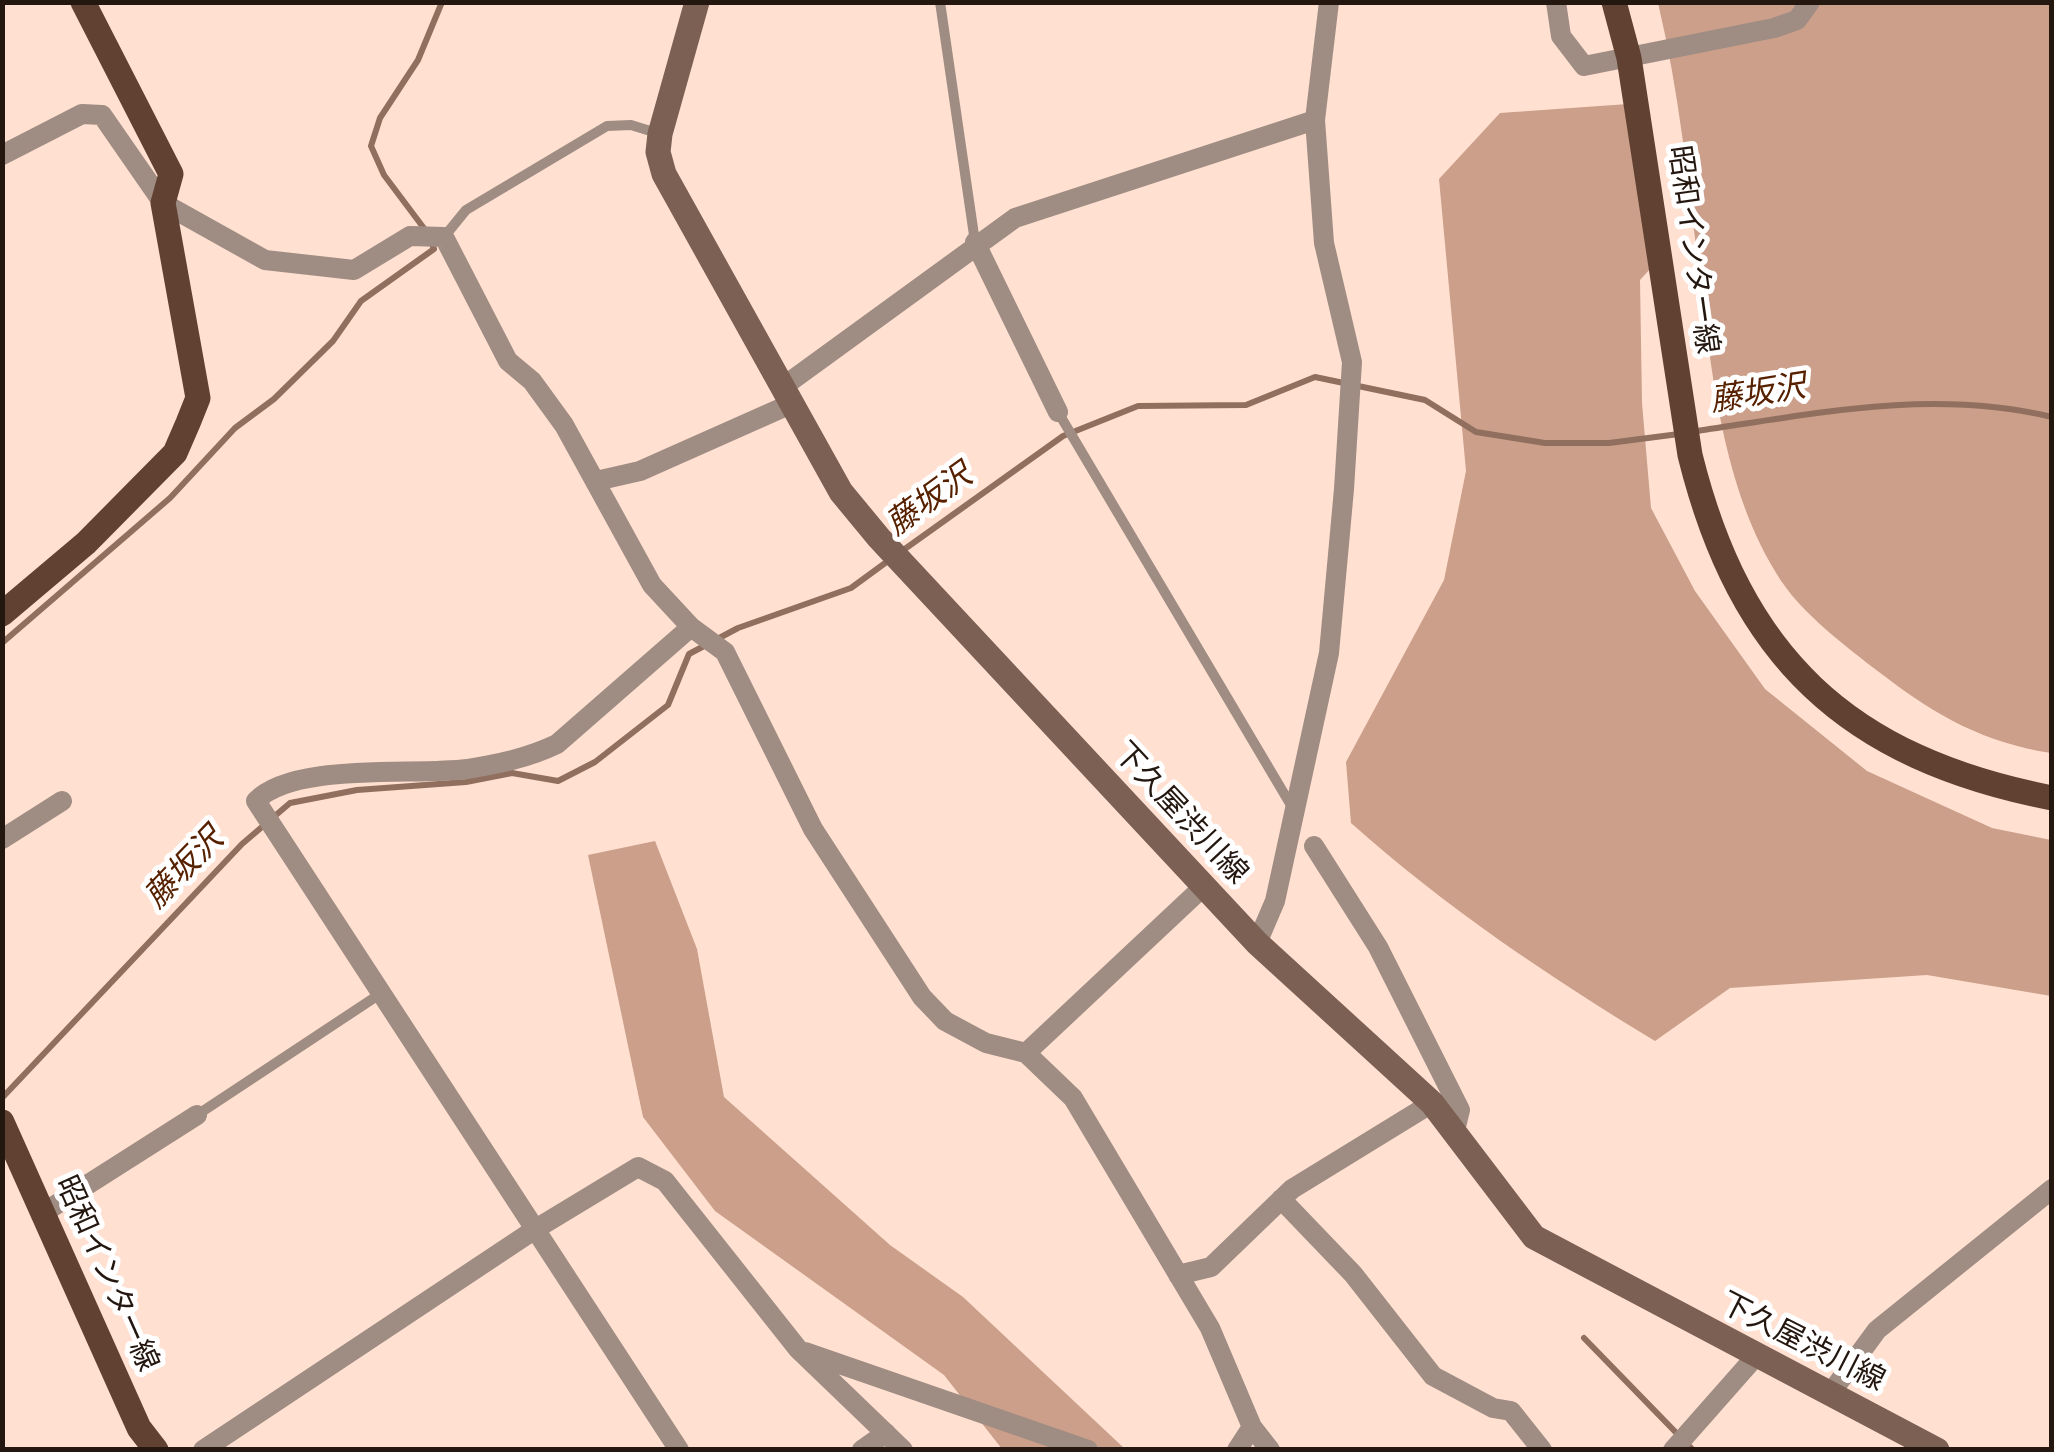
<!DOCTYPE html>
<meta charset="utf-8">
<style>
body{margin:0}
#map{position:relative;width:2054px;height:1452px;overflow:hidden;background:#ffe0d1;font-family:Signika,sans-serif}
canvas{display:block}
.frame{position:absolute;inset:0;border:5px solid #241710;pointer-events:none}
</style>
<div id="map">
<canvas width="2054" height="1452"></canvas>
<div class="frame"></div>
</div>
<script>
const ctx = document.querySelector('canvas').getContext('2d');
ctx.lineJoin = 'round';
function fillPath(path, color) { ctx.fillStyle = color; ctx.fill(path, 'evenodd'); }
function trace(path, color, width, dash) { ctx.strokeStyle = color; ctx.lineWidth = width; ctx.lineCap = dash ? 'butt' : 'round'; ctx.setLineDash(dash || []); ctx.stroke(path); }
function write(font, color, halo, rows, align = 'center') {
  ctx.font = font + ' Signika,"Noto Sans JP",sans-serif'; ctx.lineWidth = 10; ctx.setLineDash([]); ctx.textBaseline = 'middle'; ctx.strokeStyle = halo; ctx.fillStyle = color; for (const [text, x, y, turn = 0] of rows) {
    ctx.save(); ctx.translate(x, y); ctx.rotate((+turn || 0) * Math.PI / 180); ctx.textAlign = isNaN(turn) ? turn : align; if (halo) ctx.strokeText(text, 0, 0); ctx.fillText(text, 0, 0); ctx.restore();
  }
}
const forest = new Path2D(`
 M 1658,3 L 2051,3 L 2051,753 C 1985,743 1936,716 1883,675 C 1854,653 1808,618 1787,589 C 1724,501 1712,376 1699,271 C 1688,181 1679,91 1658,3 Z
 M 1628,104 L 1662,256 L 1640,280 L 1642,403 L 1651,508 L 1695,591 L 1765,689 L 1867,771 L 1992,828 L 2051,840 L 2051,996 L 1927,975 L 1730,988 L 1655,1041 C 1548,976 1445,907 1351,823 L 1346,762 L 1444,580 L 1466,471 L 1439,179 L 1500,113 Z
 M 655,841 L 697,949 L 724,1097 L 890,1245 L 963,1297 L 1125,1449 L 1002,1449 L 944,1375 L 715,1211 L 643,1117 L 588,855 Z`);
const stream = new Path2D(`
 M 426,231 L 384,175 L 371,146 L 380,118 L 418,60 L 442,2
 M 1691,432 C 1812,414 1930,388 2052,417
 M 902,551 L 1063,436 L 1138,406 L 1246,405 L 1315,377 L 1425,400 L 1476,432 L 1545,443 L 1609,443 L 1679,434
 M 2,643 L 170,498 L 235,428 L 274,399 L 333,341 L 361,301 L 434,249 L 431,242
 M 2,1098 L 242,844 L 290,803 L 357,790 L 466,782 L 512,773 L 558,781 L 595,762 L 668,705 L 689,654 L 738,628 L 851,588 L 892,558
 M 1584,1338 L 1693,1450`);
const lane = new Path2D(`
 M 940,2 L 975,242
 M 444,237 L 466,210 L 607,126 L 631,125 L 660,134
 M 1058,412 L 1292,807
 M 197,1115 L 383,992`);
const street = new Path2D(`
 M 1556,2 L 1561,36 L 1584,66 L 1774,28 L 1797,20 L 1810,2
 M 2,155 L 82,114 L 102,115 L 163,203 L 265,260 L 354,270 L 410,236 L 444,237 L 508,361 L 532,381 L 564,425 L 652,585 L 691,627 L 725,652 L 813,829 L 922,997 L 945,1021 L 986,1043 L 1026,1053 L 1073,1098 L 1210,1328 L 1252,1427 L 1270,1450
 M 975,242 L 1058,412
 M 784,386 L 1015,218 L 1315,120
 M 596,481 L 640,471 L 793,403
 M 2,839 L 62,801
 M 1314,846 L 1378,947 L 1460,1110 L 1454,1135
 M 1257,943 L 1275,901 L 1329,653 L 1344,489 L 1352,362 L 1324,243 L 1315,120 L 1329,2
 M 1026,1053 L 1203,887
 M 1281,1199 L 1353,1274 L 1433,1376 L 1493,1408 L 1511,1411 L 1542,1450
 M 43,1213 L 197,1115
 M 1178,1275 L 1211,1267 L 1292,1189 L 1432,1103
 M 805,1352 L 1088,1450
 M 1830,1394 L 1877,1330 L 2052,1189
 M 203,1450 L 534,1230 L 638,1167 L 665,1181 L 798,1349 L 903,1450
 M 679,1450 L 256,801 C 293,762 414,776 467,769 C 498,764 528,758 557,744 L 691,627
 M 862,1450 L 886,1433
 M 1237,1450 L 1252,1427
 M 1673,1450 L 1756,1356`);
const secondary = new Path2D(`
 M 697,2 L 660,134 L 658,152 L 664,174 L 841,492 L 879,538 L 1257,943 L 1432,1103 L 1534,1237 L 1937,1450`);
const primary = new Path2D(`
 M 1614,2 L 1629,58 L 1690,455 C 1740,657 1847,758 2052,798
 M 2,614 L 86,543 L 175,453 L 188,423 L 198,398 L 163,203 L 171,174 L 83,2
 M 2,1122 L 139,1428 L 156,1450`);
const streetNames = [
 ["昭和インター線",1692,250,82],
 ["下久屋渋川線",1180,814,47],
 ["昭和インター線",106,1274,66],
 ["下久屋渋川線",1802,1343,27]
];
const waterNames = [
 ["藤坂沢",1758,395,-9],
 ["藤坂沢",930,501,-36],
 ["藤坂沢",185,869,-46]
];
fillPath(forest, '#cb9f8a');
trace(stream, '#916f5e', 6);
trace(lane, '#9f8c82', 10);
trace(street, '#9f8c82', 20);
trace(secondary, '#7b6053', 25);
trace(primary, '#614232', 25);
write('30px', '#241710', '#fff', streetNames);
write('italic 32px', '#572100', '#fff', waterNames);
</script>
